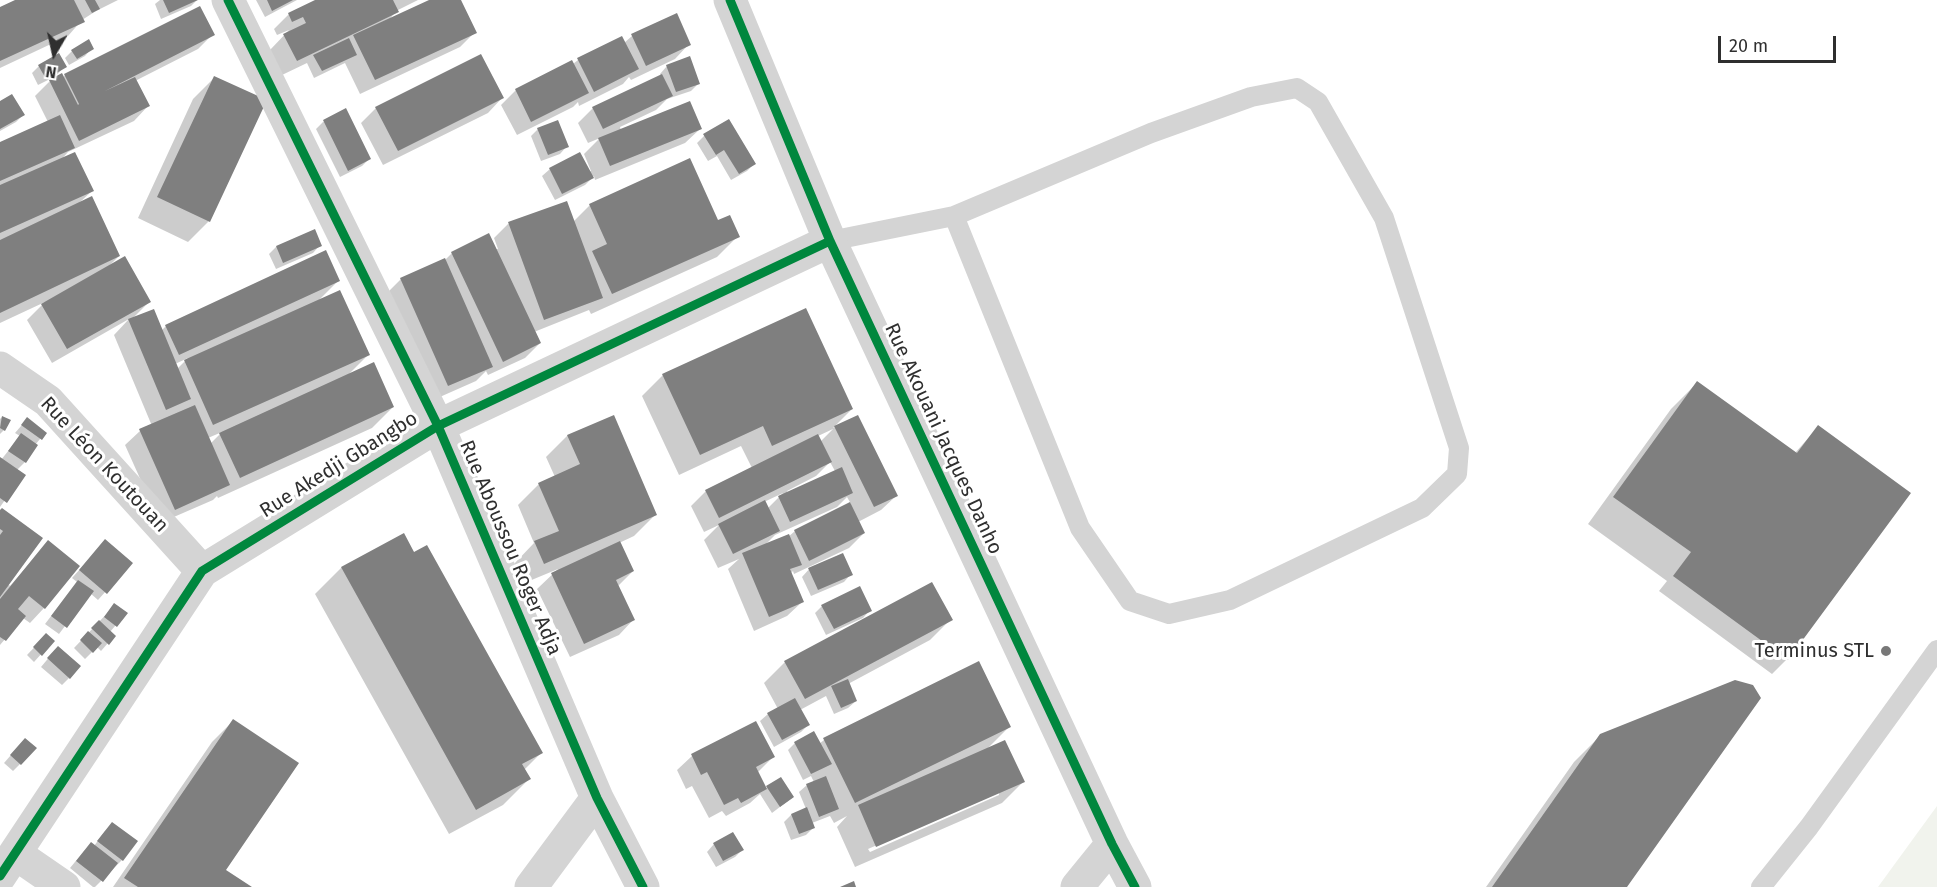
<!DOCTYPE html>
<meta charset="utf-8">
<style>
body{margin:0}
#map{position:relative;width:1937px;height:887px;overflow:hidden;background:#fff;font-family:"Fira Sans",sans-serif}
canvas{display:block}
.north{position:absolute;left:24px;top:24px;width:60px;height:60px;-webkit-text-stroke:4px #fff;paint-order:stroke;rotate:189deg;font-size:16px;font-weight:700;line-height:24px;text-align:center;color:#2f2f2f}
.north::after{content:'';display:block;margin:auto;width:21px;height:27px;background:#2f2f2f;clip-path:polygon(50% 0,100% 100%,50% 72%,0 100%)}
.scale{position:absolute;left:1718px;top:36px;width:118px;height:27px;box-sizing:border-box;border:3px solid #2f2f2f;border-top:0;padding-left:8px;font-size:18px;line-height:21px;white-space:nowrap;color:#2f2f2f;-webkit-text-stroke:4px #fff;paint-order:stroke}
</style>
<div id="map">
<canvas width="1937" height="887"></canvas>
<div class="north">N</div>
<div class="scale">20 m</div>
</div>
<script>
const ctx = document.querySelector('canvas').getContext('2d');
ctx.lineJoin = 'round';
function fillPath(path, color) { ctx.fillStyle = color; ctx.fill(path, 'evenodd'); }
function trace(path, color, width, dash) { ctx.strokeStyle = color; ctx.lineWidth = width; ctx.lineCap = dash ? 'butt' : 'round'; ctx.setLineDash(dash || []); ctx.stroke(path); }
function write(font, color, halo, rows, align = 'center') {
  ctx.font = font + ' "Fira Sans",sans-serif'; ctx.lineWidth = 6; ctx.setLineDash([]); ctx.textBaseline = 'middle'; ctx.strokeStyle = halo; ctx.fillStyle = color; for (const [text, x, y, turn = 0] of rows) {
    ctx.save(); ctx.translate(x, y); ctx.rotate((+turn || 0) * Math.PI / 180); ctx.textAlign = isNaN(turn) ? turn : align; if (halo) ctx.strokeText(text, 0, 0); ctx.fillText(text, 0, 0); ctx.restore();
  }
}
const green = new Path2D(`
 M 1937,806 L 1937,887 L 1878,887 Z`);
const shadow = new Path2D(`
 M 19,0 L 118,0 L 96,11 L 82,20 L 68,36 L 0,68 L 0,9 Z
 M 160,0 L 197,0 L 191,6 L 161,19 L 155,4 Z
 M 256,0 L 297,0 L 265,17 Z
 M 318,0 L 418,0 L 396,11 L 389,20 L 432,0 L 460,0 L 475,32 L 460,47 L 360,94 L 345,63 L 314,78 L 307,63 L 282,75 L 270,50 L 289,30 L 277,35 L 274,29 L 289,14 Z
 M 676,15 L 689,44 L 675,59 L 631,80 L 629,77 L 623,84 L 579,106 L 578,102 L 573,107 L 517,135 L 501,105 L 516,90 L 573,64 L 578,60 L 624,43 L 632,36 Z
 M 213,34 L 198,49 L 135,81 L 148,106 L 134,121 L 68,152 L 61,160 L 92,191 L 79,203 L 119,256 L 108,267 L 149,302 L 131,320 L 161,331 L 166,326 L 338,281 L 318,301 L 368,355 L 348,375 L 393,407 L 372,428 L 218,498 L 217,496 L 213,500 L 160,523 L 125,445 L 140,431 L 152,426 L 114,335 L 129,319 L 52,363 L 27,320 L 45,302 L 0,323 L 0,143 L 48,122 L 35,96 L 54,77 L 38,85 L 32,73 L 39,66 L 65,66 L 53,79 L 63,78 L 65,75 ZM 188,358 L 177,369 L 175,364 ZM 222,432 L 210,444 L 208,438 Z
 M 89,41 L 92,48 L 85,56 L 69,65 L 65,58 L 72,51 Z
 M 667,66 L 699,83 L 691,91 L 667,99 L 656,110 L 620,127 L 621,130 L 700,129 L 685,143 L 595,180 L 594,176 L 585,185 L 555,200 L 542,176 L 550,169 L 580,154 L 589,172 L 591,171 L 584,154 L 600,138 L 588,143 L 578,123 L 593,108 L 661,76 L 660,74 Z
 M 214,78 L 209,221 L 188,242 L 138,218 L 193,99 Z
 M 502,98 L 488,113 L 383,165 L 361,123 L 376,108 Z
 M 0,102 L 23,115 L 16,122 L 0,131 Z
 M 345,110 L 369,159 L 362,166 L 340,177 L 316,129 L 323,122 Z
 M 729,121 L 754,164 L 747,171 L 731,180 L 717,156 L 708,161 L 697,143 L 704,136 Z
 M 538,129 L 567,146 L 560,154 L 541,161 L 531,136 Z
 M 566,203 L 573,222 L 590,205 L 718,222 L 738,236 L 717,257 L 591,314 L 589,310 L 534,332 L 540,343 L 525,358 L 488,375 L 486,371 L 476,381 L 433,400 L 386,294 L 401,279 L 445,260 L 452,253 L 498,249 L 494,238 L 508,224 Z
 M 320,245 L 313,253 L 276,269 L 269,254 L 276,247 Z
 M 663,375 L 852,409 L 833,428 L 857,417 L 896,496 L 881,510 L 858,522 L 864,533 L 849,548 L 794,574 L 793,571 L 790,574 L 802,602 L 787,616 L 754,631 L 728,569 L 739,559 L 718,568 L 704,540 L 719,525 L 704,532 L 691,506 L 706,491 L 752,468 L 741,446 L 679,475 L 642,396 ZM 833,429 L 820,442 L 818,436 ZM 830,462 L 835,471 L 788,493 L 787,491 L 816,476 ZM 783,493 L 768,508 L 764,502 ZM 847,497 L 851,504 L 795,531 L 788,537 L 764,546 L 775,535 L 837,507 Z
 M 1697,383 L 1795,453 L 1818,427 L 1890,520 L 1787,659 L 1772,674 L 1659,591 L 1667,581 L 1588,524 L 1671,409 Z
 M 2,417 L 4,430 L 0,434 L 0,419 Z
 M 613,417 L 655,515 L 634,536 L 619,543 L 633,571 L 618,586 L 633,620 L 619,635 L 570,657 L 537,589 L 558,569 L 522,584 L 514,564 L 534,543 L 518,505 L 539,484 L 555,477 L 546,457 L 567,436 Z
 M 27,419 L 45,433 L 35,445 L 25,462 L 17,470 L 23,475 L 0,507 L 0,459 L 1,460 L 20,436 L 15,433 Z
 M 2,510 L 8,584 L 10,586 L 48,542 L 78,566 L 44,608 L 30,623 L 23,618 L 0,645 L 0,512 Z
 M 403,535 L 541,753 L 524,770 L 529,779 L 503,805 L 449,834 L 315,594 L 341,568 Z
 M 98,549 L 131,563 L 98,600 L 90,593 L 59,634 L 45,624 L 77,582 L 72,578 Z
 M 811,567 L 851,574 L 844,582 L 811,596 L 802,577 Z
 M 115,605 L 126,613 L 110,632 L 108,643 L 101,651 L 97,647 L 85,659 L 74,648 Z
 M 822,606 L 870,610 L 863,618 L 826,635 L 815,613 Z
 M 951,619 L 930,640 L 848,684 L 856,701 L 848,708 L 834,714 L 826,696 L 800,710 L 808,725 L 801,732 L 774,747 L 760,721 L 768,714 L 778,709 L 764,683 L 785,662 Z
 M 46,635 L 53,641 L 34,662 L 27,655 Z
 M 51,655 L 69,678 L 62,685 L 41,667 Z
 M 233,721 L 224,870 L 249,887 L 113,887 L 212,742 Z
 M 755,723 L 773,757 L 757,773 L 765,790 L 767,787 L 793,797 L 772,813 L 760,794 L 750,803 L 726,816 L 722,811 L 709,818 L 692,786 L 686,789 L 677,770 L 692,756 Z
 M 1010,726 L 987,749 L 1023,782 L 1002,803 L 855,867 L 837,827 L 847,816 L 834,823 L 830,816 L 812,823 L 814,827 L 806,835 L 791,840 L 784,822 L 791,815 L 806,809 L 799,792 L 807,785 L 814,782 L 811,776 L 803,780 L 788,750 L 795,743 L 819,744 L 824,740 ZM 999,792 L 999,795 L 870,852 L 868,849 Z
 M 1601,735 L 1625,887 L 1486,887 L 1574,762 Z
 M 18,747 L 20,764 L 13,771 L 4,763 Z
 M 105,831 L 122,860 L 95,887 L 93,887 L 70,868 L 84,851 L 94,846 Z
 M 714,844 L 742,850 L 735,857 L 716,867 L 707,852 Z`);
const building = new Path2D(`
 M 15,0 L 74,0 L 85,22 L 0,61 L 0,7 Z
 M 85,0 L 95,0 L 100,9 L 92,13 Z
 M 163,0 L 198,0 L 169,13 Z
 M 267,0 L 293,0 L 272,11 Z
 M 315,0 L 393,0 L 399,12 L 297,61 L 283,34 L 306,23 L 303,17 L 292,22 L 288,13 Z
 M 429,0 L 461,0 L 477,33 L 375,80 L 353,35 Z
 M 200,6 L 215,35 L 105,91 L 135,77 L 150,106 L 79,141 L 49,80 L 62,73 L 78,105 L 79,104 L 64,74 Z
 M 677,13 L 691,45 L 646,66 L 631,34 Z
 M 622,36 L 639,69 L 594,92 L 577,58 Z
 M 349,38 L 357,55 L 322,71 L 313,55 Z
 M 89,39 L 94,49 L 77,59 L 71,50 Z
 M 59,53 L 67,67 L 46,79 L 38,65 Z
 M 481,54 L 504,98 L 398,151 L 375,107 Z
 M 690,56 L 700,84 L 676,92 L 666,65 Z
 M 572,60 L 589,93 L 531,122 L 515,89 Z
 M 662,74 L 673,96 L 603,129 L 592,107 Z
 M 214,76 L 267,100 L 210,222 L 157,197 Z
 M 12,94 L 25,115 L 0,129 L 0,101 Z
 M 690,101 L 702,129 L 610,166 L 598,138 Z
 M 346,108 L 371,159 L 348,171 L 323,120 Z
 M 60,115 L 75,148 L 0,181 L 0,142 Z
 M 729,119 L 756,164 L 739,174 L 724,150 L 716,155 L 703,134 Z
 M 558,120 L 569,147 L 548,155 L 537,128 Z
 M 75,152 L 94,191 L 0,233 L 0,185 Z
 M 580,152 L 594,178 L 562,194 L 549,168 Z
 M 690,158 L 718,220 L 730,215 L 740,237 L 612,294 L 592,251 L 607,244 L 589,204 Z
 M 92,196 L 120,256 L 0,313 L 0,240 Z
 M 567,201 L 603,298 L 544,320 L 508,222 Z
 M 315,229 L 322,246 L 283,263 L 276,246 Z
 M 489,233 L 541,343 L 503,362 L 451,252 Z
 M 326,250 L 340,281 L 179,355 L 165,325 Z
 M 125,256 L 151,302 L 67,349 L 41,304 Z
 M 445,258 L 493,367 L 448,386 L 400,278 Z
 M 340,290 L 370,355 L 213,425 L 184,360 Z
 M 806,308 L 853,409 L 772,446 L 763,426 L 700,455 L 662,374 Z
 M 154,309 L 191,399 L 166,410 L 128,319 Z
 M 374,362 L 394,407 L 240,478 L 219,433 Z
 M 1697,381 L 1797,453 L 1818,425 L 1911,493 L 1788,660 L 1673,576 L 1691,552 L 1613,497 Z
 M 195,405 L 230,485 L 175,510 L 139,429 Z
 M 614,415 L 657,515 L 544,564 L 534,541 L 559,531 L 538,483 L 580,464 L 567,435 Z
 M 858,415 L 898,496 L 874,507 L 834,426 Z
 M 2,416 L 11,420 L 5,431 L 0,428 Z
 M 27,417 L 47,433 L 42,440 L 21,425 Z
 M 21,433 L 38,445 L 26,463 L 8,451 Z
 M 818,434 L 832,462 L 719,518 L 705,490 Z
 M 0,457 L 26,475 L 7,503 L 0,498 Z
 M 842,467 L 853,493 L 790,522 L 778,496 Z
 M 765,500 L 780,531 L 733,554 L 718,524 Z
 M 850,502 L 865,533 L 809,561 L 794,530 Z
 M 2,508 L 43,538 L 0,597 L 0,535 L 3,531 L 0,529 L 0,510 Z
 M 404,533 L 414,552 L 427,545 L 543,753 L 522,764 L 531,779 L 476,810 L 341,567 Z
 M 789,534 L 802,565 L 790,569 L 804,602 L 769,617 L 742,553 Z
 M 105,539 L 133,563 L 107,594 L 79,570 Z
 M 48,540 L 80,566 L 45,609 L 29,596 L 18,609 L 26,616 L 6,641 L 0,637 L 0,599 Z
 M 620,541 L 634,571 L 616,580 L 635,620 L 584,644 L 551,573 Z
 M 843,553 L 853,575 L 818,590 L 808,568 Z
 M 78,580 L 94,591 L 67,628 L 51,616 Z
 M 932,582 L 953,620 L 805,699 L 784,661 Z
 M 860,586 L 872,611 L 834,629 L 821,605 Z
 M 114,603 L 128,613 L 117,627 L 104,617 Z
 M 99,620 L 116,636 L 109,645 L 91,628 Z
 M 88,631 L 102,643 L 93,653 L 80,640 Z
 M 46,633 L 55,641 L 42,656 L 33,647 Z
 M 58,646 L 81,666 L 70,679 L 47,658 Z
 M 979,661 L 1011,727 L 855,803 L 823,738 Z
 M 848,679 L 857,701 L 841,708 L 831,686 Z
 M 1735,680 L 1753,685 L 1761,698 L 1627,887 L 1492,887 L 1600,734 Z
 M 795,698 L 810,725 L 782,740 L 767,713 Z
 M 233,719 L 299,763 L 226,870 L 252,887 L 138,887 L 124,878 Z
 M 756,721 L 775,757 L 756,767 L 767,789 L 741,803 L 738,798 L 724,805 L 707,772 L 701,775 L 691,754 Z
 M 814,731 L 832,764 L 811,774 L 794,742 Z
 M 25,738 L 37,748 L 21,765 L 10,755 Z
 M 1005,740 L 1025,782 L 876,847 L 858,805 Z
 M 826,776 L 839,809 L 819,817 L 806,784 Z
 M 781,777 L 794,797 L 780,807 L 766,786 Z
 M 807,807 L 815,828 L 799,834 L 791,814 Z
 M 112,822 L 138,841 L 123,861 L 97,841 Z
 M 733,832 L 744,850 L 723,861 L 713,843 Z
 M 91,842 L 118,863 L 103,882 L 76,861 Z
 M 854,881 L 856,887 L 840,887 Z`);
const service = new Path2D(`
 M 830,241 L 954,216 L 1151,133 L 1251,97 L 1297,88 L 1318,102 L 1384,218 L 1459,448 L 1457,474 L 1422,508 L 1230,600 L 1169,614 L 1130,601 L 1080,528 L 954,216
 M 1761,887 L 1809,827 L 1937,650`);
const minor = new Path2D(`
 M 228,0 L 438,426 L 597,798 L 643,887
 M 730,0 L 830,241 L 1112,844 L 1135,887
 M 0,368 L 48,401 L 202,571
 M 16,854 L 64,887
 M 0,876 L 202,571 L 438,426 L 830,241
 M 531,887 L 597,798
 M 1077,887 L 1112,844`);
const cycleway = new Path2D(`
 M 228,0 L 438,426 L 597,798 L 643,887
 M 730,0 L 830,241 L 1112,844 L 1135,887
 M 0,876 L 202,571 L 438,426 L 830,241`);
const markers = [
 [1886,651,6,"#787878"]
];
const streetNames = [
 ["Rue Akouani Jacques Danho",943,439,65],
 ["Rue Léon Koutouan",104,465,47],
 ["Rue Akedji Gbangbo",339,465,-32],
 ["Rue Aboussou Roger Adja",510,548,67]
];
const poiNames = [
 ["Terminus STL",1874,651]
];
fillPath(green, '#f1f3ed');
fillPath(shadow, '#0003');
fillPath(building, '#7f7f7f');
trace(service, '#d4d4d4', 20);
trace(minor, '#d4d4d4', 33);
trace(cycleway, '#00873e', 9);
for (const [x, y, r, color] of markers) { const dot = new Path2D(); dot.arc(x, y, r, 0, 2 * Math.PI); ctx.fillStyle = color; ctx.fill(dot); trace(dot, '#fff', 2); }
write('20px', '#2f2f2f', '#fff', streetNames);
write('20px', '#2f2f2f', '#fff', poiNames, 'right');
</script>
